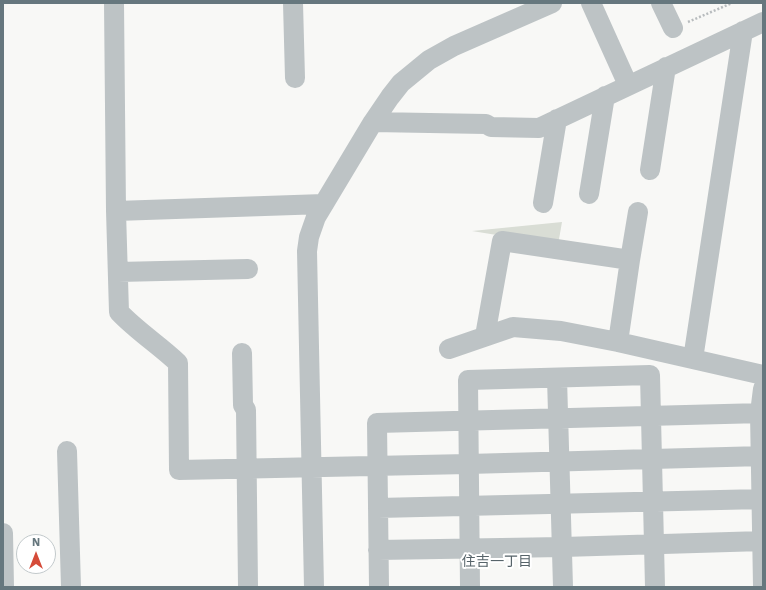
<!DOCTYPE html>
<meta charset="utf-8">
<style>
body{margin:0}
#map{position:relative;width:766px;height:590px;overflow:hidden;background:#f8f8f6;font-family:"Work Sans",sans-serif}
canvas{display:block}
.frame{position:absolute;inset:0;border:4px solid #66777e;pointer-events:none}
.north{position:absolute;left:16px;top:534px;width:40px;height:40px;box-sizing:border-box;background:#fff;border:1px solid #c2c9cb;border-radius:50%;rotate:0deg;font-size:11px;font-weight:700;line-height:16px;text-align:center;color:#66777e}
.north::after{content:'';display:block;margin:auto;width:14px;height:18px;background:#d54b39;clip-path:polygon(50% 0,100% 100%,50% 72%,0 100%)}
</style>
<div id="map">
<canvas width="766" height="590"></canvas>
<div class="frame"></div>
<div class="north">N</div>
</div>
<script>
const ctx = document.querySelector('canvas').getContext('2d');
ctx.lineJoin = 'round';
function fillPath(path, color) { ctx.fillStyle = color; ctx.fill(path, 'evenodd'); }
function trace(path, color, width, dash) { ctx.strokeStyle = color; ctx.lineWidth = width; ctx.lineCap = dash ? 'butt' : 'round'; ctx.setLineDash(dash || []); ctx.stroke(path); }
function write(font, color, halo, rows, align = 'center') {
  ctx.font = font + ' "Work Sans","Noto Sans JP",sans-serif'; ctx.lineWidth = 4; ctx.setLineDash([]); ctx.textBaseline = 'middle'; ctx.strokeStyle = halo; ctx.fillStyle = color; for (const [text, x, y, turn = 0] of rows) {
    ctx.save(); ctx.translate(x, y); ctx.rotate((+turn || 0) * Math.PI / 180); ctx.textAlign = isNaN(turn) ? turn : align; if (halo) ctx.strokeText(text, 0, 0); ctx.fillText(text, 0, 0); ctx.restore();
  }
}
const green = new Path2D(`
 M 562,222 L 558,245 L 472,231 Z`);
const path = new Path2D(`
 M 688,22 L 732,3`);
const minor = new Path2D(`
 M 114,3 L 116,211 L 119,312 C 137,331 159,345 178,363 L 179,470 L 468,464 L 763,456
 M 293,3 L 295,78
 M 591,3 L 628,85
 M 661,3 L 673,28
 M 373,122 L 486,124 L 491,127 L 539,128 L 763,22
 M 650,170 L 666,67
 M 589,194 L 605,96
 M 543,203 L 557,119
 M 116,211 L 324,204
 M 630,260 L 638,212
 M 118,272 L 248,269
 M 485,336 L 502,241 L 630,260 L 618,342
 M 449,349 L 513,327 L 561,331 L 618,342 L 763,375
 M 242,353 L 243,405 L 246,410 L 248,587
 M 693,359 L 743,31
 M 557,378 L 563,587
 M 763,389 L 760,413 L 763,586
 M 67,451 L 71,587
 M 378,508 L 763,499
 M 3,533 L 4,587
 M 378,550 L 563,547 L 763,541
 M 314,587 L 307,251 L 309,237 L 316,217 L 373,122 L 390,97 L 401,83 L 429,60 L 454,46 L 552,3
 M 379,587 L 377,423 L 763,413
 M 470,587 L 468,380 L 650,375 L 655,587`);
const neighbourhoodNames = [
 ["住吉一丁目",497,562]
];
fillPath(green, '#d9ddd5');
trace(path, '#b8bcbe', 2.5, [2, 2]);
trace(minor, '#bdc3c5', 20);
write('14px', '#57646a', '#fff', neighbourhoodNames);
</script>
